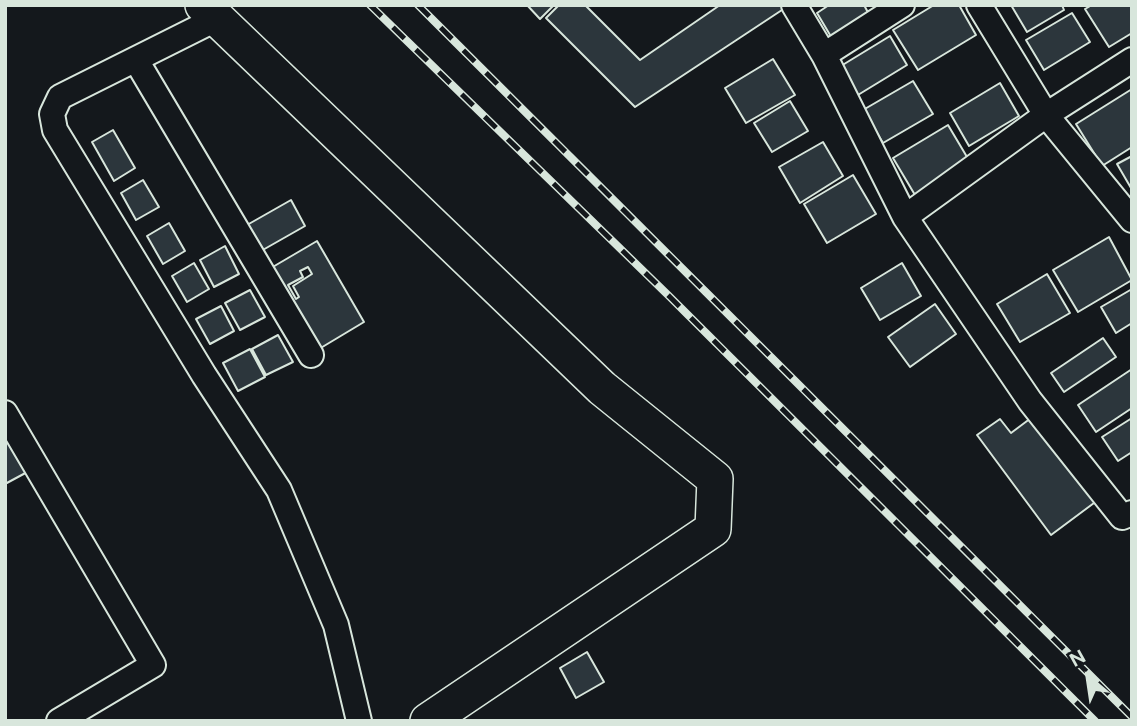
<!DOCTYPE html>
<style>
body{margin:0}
#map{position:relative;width:1137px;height:726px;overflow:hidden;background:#14181c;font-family:Figtree,sans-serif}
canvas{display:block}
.frame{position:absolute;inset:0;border:7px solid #d8e6dc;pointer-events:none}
.north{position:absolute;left:1053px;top:642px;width:70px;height:70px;-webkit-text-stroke:5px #14181c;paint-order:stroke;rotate:331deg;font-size:19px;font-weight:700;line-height:28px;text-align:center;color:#d8e6dc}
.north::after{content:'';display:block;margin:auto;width:24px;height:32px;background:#d8e6dc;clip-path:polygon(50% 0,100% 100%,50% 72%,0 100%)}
</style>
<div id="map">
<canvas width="1137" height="726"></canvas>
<div class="frame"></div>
<div class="north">N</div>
</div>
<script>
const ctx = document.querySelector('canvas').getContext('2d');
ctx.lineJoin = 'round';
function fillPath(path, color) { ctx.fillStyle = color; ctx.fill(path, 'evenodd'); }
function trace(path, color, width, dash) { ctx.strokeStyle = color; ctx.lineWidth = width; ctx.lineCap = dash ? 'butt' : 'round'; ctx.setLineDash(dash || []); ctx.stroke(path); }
const building = new Path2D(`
 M 527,5 L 554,5 L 540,19 Z
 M 559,5 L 585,5 L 640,60 L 720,5 L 784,5 L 785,8 L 635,107 L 546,18 Z
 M 829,5 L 864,5 L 871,18 L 833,40 L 817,13 Z
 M 934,5 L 959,5 L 976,35 L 918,70 L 893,30 Z
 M 1011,5 L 1062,5 L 1064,10 L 1027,32 Z
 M 1092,5 L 1132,5 L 1132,33 L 1109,47 L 1085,9 Z
 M 1072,13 L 1090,42 L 1044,70 L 1026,40 Z
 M 890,36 L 907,65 L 853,98 L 836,69 Z
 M 773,59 L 795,95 L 746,123 L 725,88 Z
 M 913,81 L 933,114 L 883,143 L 863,110 Z
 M 1000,83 L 1019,116 L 969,146 L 950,113 Z
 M 1132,89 L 1132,147 L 1102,166 L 1076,124 Z
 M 790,101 L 808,131 L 772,152 L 754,123 Z
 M 948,125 L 970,162 L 915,195 L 893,158 Z
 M 113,130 L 135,168 L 114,181 L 92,142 Z
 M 823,142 L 843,176 L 800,203 L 779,167 Z
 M 1132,156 L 1132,187 L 1131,188 L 1117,164 Z
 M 853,175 L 876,214 L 827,243 L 804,204 Z
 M 143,180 L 159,207 L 136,220 L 121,193 Z
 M 291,200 L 305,226 L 261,251 L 247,225 Z
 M 169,223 L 185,251 L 163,264 L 147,236 Z
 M 1109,237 L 1132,280 L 1078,312 L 1053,270 Z
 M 317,241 L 364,322 L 319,349 L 271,268 ZM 308,267 L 312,274 L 293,286 L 299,297 L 296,299 L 288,285 L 303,277 L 300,271 Z
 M 225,246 L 239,274 L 214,287 L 200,260 Z
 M 194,263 L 209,289 L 187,302 L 172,276 Z
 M 902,263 L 921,296 L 880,320 L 861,288 Z
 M 1047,274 L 1070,313 L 1020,342 L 997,304 Z
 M 1132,289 L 1132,323 L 1116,333 L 1101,307 Z
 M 250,290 L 265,317 L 240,330 L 225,303 Z
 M 935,304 L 956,334 L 910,367 L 888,337 Z
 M 221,306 L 234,331 L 210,344 L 196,319 Z
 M 278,335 L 293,362 L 266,375 L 252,349 Z
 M 1103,338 L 1116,357 L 1064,392 L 1051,373 Z
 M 250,349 L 265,377 L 238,391 L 223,363 Z
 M 1132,369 L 1132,408 L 1096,432 L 1078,405 Z
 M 1035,415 L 1098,500 L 1051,535 L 977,435 L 1000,419 L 1011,433 Z
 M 1132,418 L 1132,452 L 1118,461 L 1102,437 Z
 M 5,428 L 31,470 L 5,484 Z
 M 587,652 L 604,682 L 576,698 L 560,668 Z`);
const street = new Path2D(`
 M 794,5 L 824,55 L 905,217 L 1030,401 L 1122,517 L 1132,513
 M 979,5 L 1046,115 L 1132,220
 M 216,19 L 60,97 L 52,114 L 55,130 L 204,375 L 279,490 L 336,625 L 359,721
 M 824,55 L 902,5
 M 136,60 L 311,355
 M 905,217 L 1046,115 L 1132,60
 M 5,413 L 153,665 L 59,721`);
const secondary = new Path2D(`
 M 203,5 L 602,388 L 715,479 L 713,529 L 428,721`);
const rail = new Path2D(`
 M 370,5 L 670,297 L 1095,721
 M 418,5 L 1132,717`);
fillPath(building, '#2c363c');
trace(building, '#d8e6dc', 2);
trace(street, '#d8e6dc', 28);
trace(secondary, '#d8e6dc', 38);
trace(street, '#14181c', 24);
trace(secondary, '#14181c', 35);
trace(rail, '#d8e6dc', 8);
trace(rail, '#14181c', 5, [16]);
</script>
